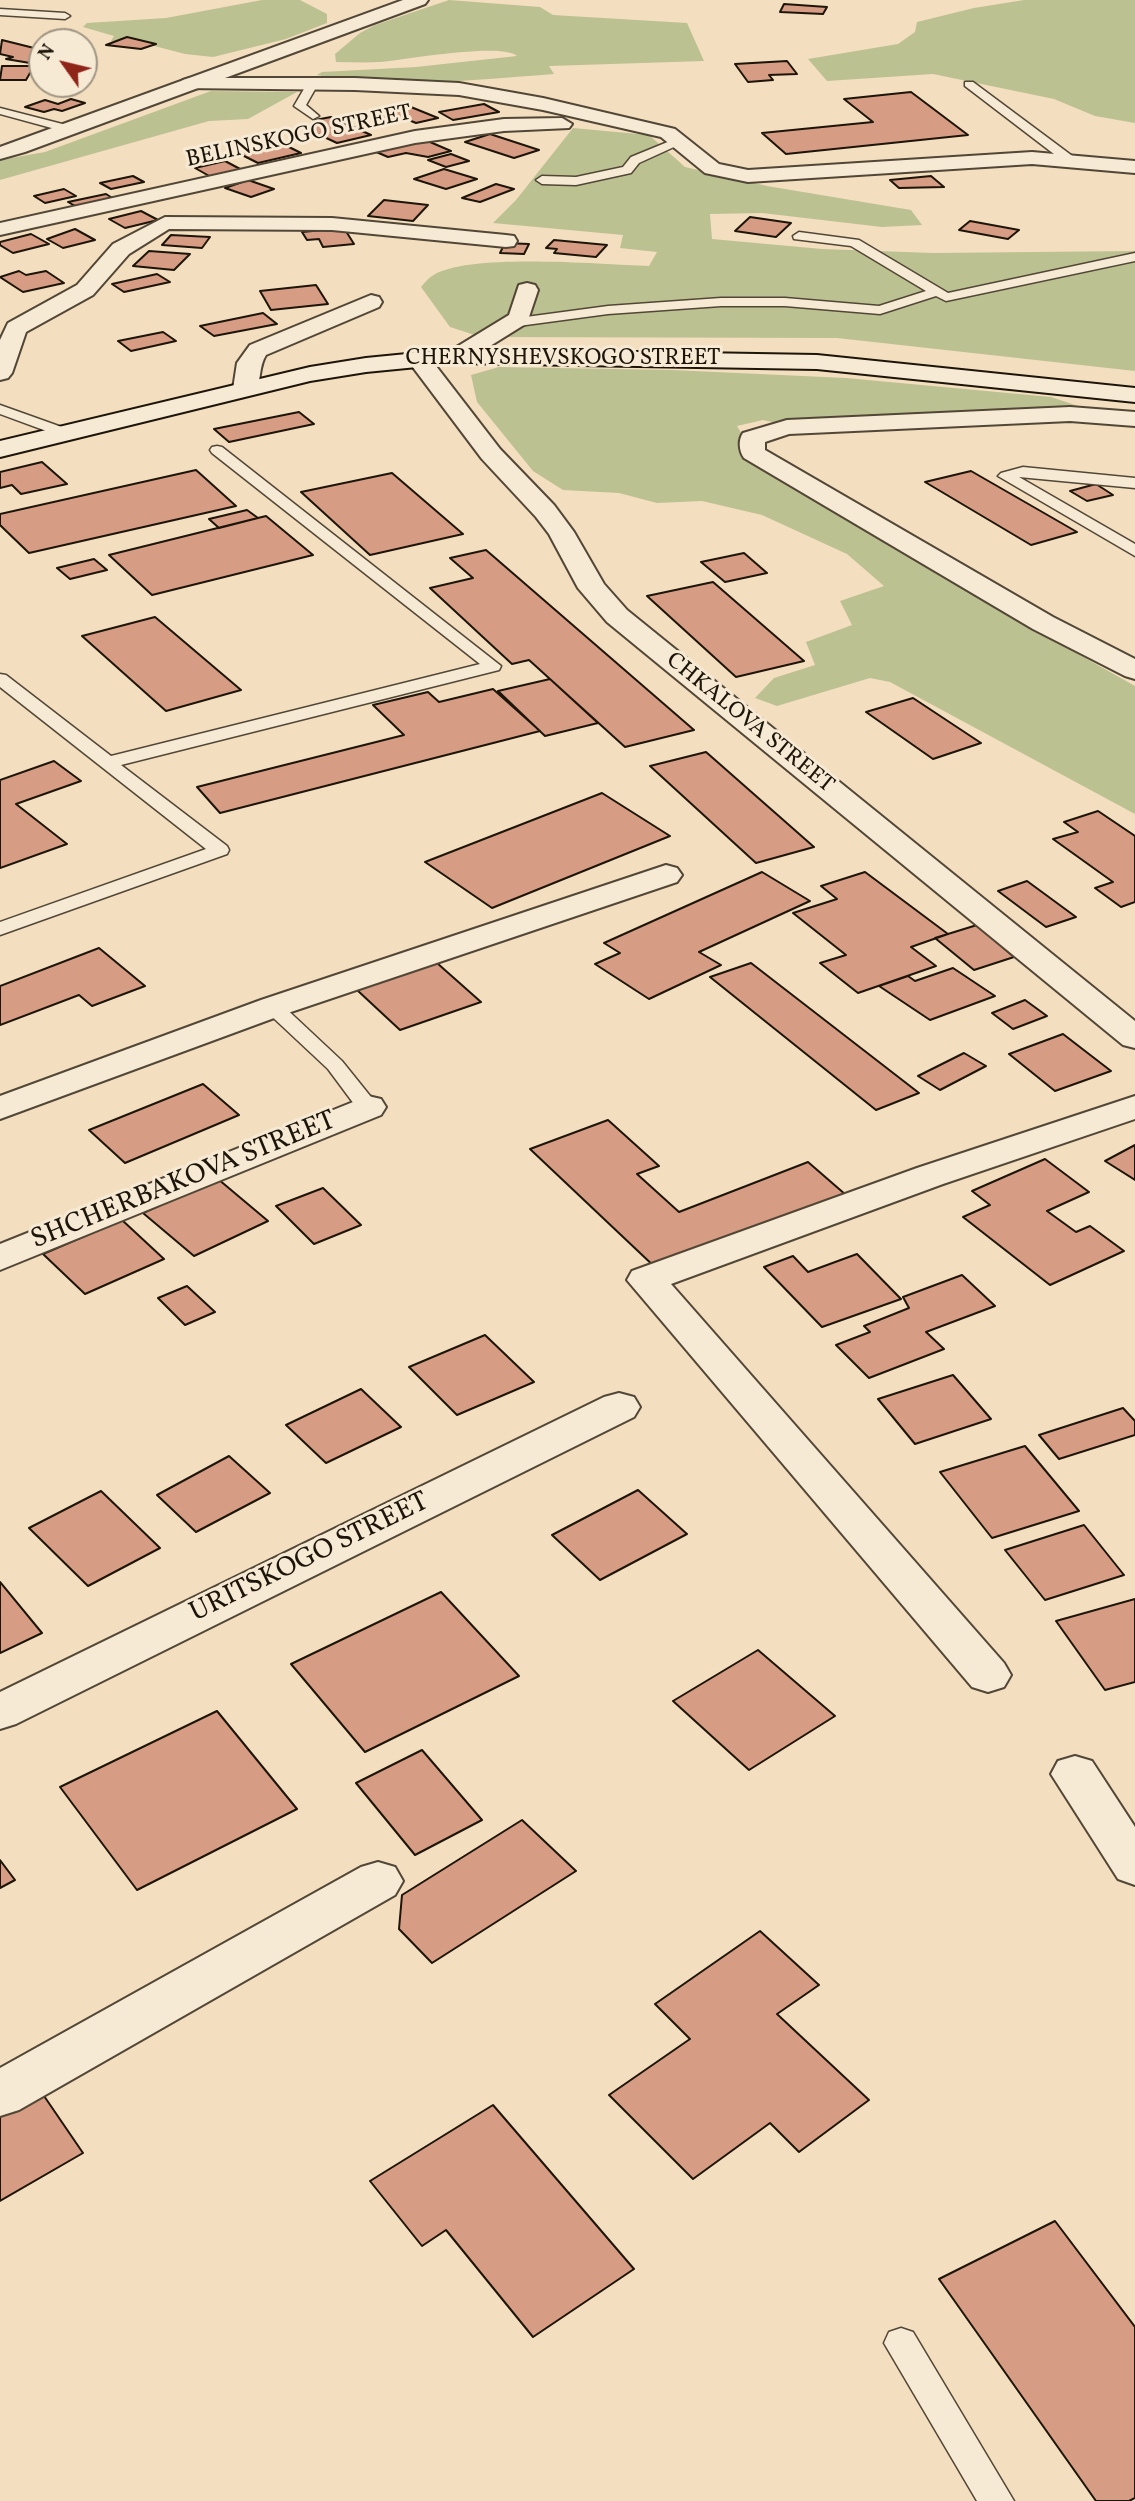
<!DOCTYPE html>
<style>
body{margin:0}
#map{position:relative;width:1135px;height:2501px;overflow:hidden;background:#f3debf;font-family:Vollkorn,serif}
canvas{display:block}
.north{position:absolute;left:28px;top:28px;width:70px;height:70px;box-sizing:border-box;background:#f7ead5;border:2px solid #a09583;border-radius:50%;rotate:304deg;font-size:19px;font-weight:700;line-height:28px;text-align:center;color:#1d1509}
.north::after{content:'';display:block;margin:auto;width:24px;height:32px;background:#8f2418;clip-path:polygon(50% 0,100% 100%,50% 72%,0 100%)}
</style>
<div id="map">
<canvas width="1135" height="2501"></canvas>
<div class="north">N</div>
</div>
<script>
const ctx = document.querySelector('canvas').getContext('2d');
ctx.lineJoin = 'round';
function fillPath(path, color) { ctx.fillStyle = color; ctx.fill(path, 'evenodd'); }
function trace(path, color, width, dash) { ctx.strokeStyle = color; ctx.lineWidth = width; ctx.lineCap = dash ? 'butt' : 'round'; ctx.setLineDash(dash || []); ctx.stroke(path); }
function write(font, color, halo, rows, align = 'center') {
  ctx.font = font + ' Vollkorn,serif'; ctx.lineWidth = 6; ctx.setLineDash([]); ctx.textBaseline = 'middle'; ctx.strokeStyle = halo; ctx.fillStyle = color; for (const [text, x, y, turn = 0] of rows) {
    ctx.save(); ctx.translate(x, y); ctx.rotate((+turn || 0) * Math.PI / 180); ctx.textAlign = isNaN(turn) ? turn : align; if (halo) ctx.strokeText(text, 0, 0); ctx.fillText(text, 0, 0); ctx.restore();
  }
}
const green = new Path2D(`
 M 262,0 L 300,0 L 327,14 L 327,23 L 286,39 L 213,57 L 185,54 L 143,43 L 132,46 L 111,41 L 114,36 L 83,27 L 87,23 L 166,18 Z
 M 449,0 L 540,7 L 553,15 L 687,23 L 704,61 L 549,66 L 554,74 C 475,80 394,89 317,75 L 322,72 L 416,67 L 517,56 C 501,42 405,60 379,62 C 365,63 350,62 336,62 L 335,54 L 360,33 L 375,25 Z
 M 1024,0 L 1135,0 L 1135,123 L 1095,116 L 1054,99 L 933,74 L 827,81 L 808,59 L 898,44 L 915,32 L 917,22 L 974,8 Z
 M 211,91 L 297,92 L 248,119 L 209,121 L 0,180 L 0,160 L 45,152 Z
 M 573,128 L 649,135 L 685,167 L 767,186 L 911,210 L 922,225 L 882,227 L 762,213 L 710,214 L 712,239 L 822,249 L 933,253 L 1135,251 L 1135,371 L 837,338 L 481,337 L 450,327 L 421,287 C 424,284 428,278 432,276 C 467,252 604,265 649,266 L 657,252 L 620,248 L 623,235 L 493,223 L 516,200 Z
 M 499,367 L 672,370 L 846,378 L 1051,397 L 1081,407 L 1070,414 L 794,427 L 763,420 L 737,426 L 753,453 L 1025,612 L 1046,636 L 1135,686 L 1135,814 L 890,682 L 870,678 L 777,706 L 755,698 L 774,678 L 815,665 L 806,642 L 852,625 L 840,601 L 884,586 L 847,554 L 762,515 L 702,501 L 657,503 L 619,493 L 563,490 L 533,471 L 477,402 L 471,375 Z`);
const building = new Path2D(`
 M 784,4 L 827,7 L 823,14 L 780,12 Z
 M 127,37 L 156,44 L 141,49 L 106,45 Z
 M 2,40 L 42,50 L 42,65 L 6,59 L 13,57 L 0,54 Z
 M 787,61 L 797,74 L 769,75 L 773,80 L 748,82 L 735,64 Z
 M 2,66 L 34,66 L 26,80 L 0,80 Z
 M 911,92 L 968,135 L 786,154 L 762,133 L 873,122 L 844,99 Z
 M 71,99 L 85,103 L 62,111 L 54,109 L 44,112 L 25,107 L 45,100 L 58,104 Z
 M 484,104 L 499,112 L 453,120 L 439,112 Z
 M 406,105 L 438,118 L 416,123 L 404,118 L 391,122 L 371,113 Z
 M 331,117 L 371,135 L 337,143 L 305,128 L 323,124 L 315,120 Z
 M 490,134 L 539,150 L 514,158 L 465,142 Z
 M 423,139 L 451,151 L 428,157 L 406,153 L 388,157 L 374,151 Z
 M 281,143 L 301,153 L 258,163 L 238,153 Z
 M 451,154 L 469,161 L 446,167 L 428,160 Z
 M 225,161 L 242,170 L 211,177 L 195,168 Z
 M 444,169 L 477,179 L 446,189 L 414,179 Z
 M 133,176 L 144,182 L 111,189 L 100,183 Z
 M 931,176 L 944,187 L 899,188 L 890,180 Z
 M 248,180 L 274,189 L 251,197 L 225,188 Z
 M 496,184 L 514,189 L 480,202 L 462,198 Z
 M 64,189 L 76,196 L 45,203 L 34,196 Z
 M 106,194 L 114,199 L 77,207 L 68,202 Z
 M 384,200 L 428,205 L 413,221 L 368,216 Z
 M 141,211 L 158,220 L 125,228 L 109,219 Z
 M 750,217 L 791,223 L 776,237 L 735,231 Z
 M 970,221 L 1019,230 L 1008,239 L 959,230 Z
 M 344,228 L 354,244 L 323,247 L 319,239 L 307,240 L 302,232 Z
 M 75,229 L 95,240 L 63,248 L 47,239 Z
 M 31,234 L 49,244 L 13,253 L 0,245 L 0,242 Z
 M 171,235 L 210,237 L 202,248 L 162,245 Z
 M 554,240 L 607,245 L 596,257 L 554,253 L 557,249 L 546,248 Z
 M 505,243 L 529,244 L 524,254 L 500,253 Z
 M 149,251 L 190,254 L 174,270 L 133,266 Z
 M 19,271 L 26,275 L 46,271 L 64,283 L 23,292 L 0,277 Z
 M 157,274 L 170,282 L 124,292 L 112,284 Z
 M 316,285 L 328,304 L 271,310 L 260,291 Z
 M 263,313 L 277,324 L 214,336 L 200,326 Z
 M 163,332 L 176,341 L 131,351 L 118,341 Z
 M 299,412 L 314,424 L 229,442 L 214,429 Z
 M 42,462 L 67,484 L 21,494 L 12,485 L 0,488 L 0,472 Z
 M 196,470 L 236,506 L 29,553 L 0,525 L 0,514 Z
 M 971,471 L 1077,532 L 1031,545 L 925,482 Z
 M 392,473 L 463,534 L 370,555 L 301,492 Z
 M 1096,484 L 1113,495 L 1087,501 L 1070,491 Z
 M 247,510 L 258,518 L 219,528 L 209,519 Z
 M 266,516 L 313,555 L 152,595 L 109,555 Z
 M 486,550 L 694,730 L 625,747 L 529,660 L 512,664 L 430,588 L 473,578 L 450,558 Z
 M 744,553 L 767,573 L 725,582 L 701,562 Z
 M 94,559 L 107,570 L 70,579 L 57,568 Z
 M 713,582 L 804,661 L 736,677 L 647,596 Z
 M 155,617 L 241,690 L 166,711 L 82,636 Z
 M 550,679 L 598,723 L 545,736 L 498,691 Z
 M 493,689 L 540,731 L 220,813 L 197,787 L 404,735 L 373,705 L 428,692 L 439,702 Z
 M 913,698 L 981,743 L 933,759 L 866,712 Z
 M 706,752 L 814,847 L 756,863 L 650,766 Z
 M 54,761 L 81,781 L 16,804 L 67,844 L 0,868 L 0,780 Z
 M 602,793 L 670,836 L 492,908 L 425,862 Z
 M 1098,811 L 1135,836 L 1135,902 L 1121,907 L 1095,888 L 1113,882 L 1053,839 L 1078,832 L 1064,822 Z
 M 762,872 L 810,901 L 699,952 L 721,965 L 649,999 L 595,964 L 620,953 L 604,943 Z
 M 865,872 L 948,934 L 911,947 L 936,966 L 858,993 L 820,963 L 846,955 L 793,913 L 837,899 L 821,886 Z
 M 1027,881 L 1076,917 L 1046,927 L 998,891 Z
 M 977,925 L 1014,957 L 974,970 L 935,938 Z
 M 99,948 L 145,986 L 92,1006 L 79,995 L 0,1025 L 0,986 Z
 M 437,963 L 481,1002 L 400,1030 L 357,990 Z
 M 751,963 L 919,1093 L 876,1110 L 710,977 Z
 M 953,968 L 995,996 L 930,1020 L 879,986 L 908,976 L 915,981 Z
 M 1025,1000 L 1047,1016 L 1013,1029 L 992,1013 Z
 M 1063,1034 L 1111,1071 L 1055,1091 L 1009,1054 Z
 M 964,1053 L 986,1066 L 940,1090 L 918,1076 Z
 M 203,1084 L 239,1115 L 125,1163 L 89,1130 Z
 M 608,1120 L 659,1166 L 637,1174 L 679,1212 L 808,1162 L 846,1195 L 658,1270 L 530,1149 Z
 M 1135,1145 L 1135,1180 L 1105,1161 Z
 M 1045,1159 L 1089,1192 L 1047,1211 L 1076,1232 L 1090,1226 L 1124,1251 L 1050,1285 L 963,1217 L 990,1205 L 972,1191 Z
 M 218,1179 L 268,1221 L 194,1256 L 143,1213 Z
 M 323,1188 L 361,1225 L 314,1244 L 276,1206 Z
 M 122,1220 L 164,1259 L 85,1294 L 43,1254 Z
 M 857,1254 L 901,1299 L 822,1327 L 764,1267 L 793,1256 L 808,1272 Z
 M 962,1275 L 995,1306 L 926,1332 L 944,1349 L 869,1378 L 836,1345 L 870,1332 L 864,1326 L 909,1308 L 903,1297 Z
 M 187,1286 L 215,1312 L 185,1325 L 158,1298 Z
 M 485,1335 L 534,1382 L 457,1415 L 409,1367 Z
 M 953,1375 L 991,1419 L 915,1444 L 878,1399 Z
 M 361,1389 L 401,1427 L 326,1463 L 286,1425 Z
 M 1123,1408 L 1135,1421 L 1135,1435 L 1059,1459 L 1039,1435 Z
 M 1025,1446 L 1079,1511 L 992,1538 L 940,1472 Z
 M 229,1456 L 270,1493 L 196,1532 L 157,1495 Z
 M 638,1490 L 687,1534 L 600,1580 L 552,1535 Z
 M 101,1491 L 160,1548 L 88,1586 L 29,1528 Z
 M 1084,1525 L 1124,1575 L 1045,1600 L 1005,1550 Z
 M 0,1582 L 42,1633 L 0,1653 Z
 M 441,1592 L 519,1676 L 365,1752 L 291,1664 Z
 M 1135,1599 L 1135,1682 L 1105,1690 L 1056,1621 Z
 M 758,1650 L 835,1716 L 749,1770 L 673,1701 Z
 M 217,1711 L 297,1809 L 137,1890 L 60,1787 Z
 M 422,1750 L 482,1820 L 415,1855 L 356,1783 Z
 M 522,1820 L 576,1871 L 432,1963 L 399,1929 L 402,1895 Z
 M 0,1860 L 15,1880 L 0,1888 Z
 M 760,1931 L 819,1985 L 777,2014 L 869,2100 L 799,2152 L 770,2123 L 693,2179 L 609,2095 L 690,2039 L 655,2004 Z
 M 42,2093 L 83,2153 L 0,2201 L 0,2117 Z
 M 493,2105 L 634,2269 L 533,2337 L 446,2230 L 422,2246 L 370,2181 Z
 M 1055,2221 L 1135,2327 L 1135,2498 L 1129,2501 L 1096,2501 L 939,2279 Z`);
const service = new Path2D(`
 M 0,9 L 65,13 L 70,16 L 65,19 L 0,15 Z
 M 312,81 L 318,84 L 306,105 L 319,116 L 313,119 L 294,106 L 308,82 Z
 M 965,82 L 973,82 L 1075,158 L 1075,164 L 1067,164 L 965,86 Z
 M 0,108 L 74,127 L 76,129 L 70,133 L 0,114 Z
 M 675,139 L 685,142 L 639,163 L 631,173 L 576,185 L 542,184 L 536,180 L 542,176 L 576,177 L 623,167 L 631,157 Z
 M 799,232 L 859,240 L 948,293 L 1135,253 L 1135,261 L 946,301 L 936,296 L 880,314 L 785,306 L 721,306 L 608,314 L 511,327 L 504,323 L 511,319 L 608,306 L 721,298 L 785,298 L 879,306 L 926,291 L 851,246 L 794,239 L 793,236 Z
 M 0,405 L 70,430 L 72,433 L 65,437 L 60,436 L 0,414 Z
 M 217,446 L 222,447 L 501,666 L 499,670 L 121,765 L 227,846 L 229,850 L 227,854 L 0,935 L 0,922 L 206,849 L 0,687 L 0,674 L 6,675 L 111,756 L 480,664 L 212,453 L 210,450 L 212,447 Z
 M 1023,467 L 1135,478 L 1135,488 L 1019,477 L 1135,544 L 1135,556 L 998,476 L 1001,473 Z
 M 273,1001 L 280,1003 L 342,1061 L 379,1107 L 376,1112 L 360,1112 L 328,1069 L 266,1011 L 263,1007 L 266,1003 Z
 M 901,2328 L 913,2332 L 1014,2501 L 977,2501 L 884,2343 L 889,2332 Z`);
const minor = new Path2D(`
 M 190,78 L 355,78 L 459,83 L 543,98 L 675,129 L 719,164 L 748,170 L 1032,152 L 1135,161 L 1135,173 L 1032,164 L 748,182 L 705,173 L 661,137 L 543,110 L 459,95 L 355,90 L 183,88 L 180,84 L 183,80 Z
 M 562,118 L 572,124 L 569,128 L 504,131 L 415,143 L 0,235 L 0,223 L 415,131 L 504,119 Z
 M 165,217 L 332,218 L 506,235 L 514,236 L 517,241 L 514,246 L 506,247 L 332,230 L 169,229 L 129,254 L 93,295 L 26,332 L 12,373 L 8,378 L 0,380 L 0,340 L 8,323 L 77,285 L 113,244 Z
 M 527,283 L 535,285 L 538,290 L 527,323 L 466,361 L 450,361 L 446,356 L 450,351 L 509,315 L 519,285 Z
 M 371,295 L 379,297 L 382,302 L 379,307 L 266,355 C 258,367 262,382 254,394 L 245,396 L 236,394 L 233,389 L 237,363 L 250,345 Z
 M 418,351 L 426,353 L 500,449 L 554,505 L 574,532 L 604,584 L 627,610 L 1135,1021 L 1135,1048 L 1123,1045 L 607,622 L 578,588 L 549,534 L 536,517 L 482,459 L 406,358 L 410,353 Z
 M 1070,407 L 1135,412 L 1135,426 L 1070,421 L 789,434 L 765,442 L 765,450 L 1053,617 L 1135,659 L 1135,679 L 1125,676 L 1033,629 L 744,458 C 739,451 738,440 743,433 L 787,420 Z
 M 666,865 L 677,868 L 682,875 L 677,882 L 285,1014 L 0,1119 L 0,1096 L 261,1000 Z
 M 368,1096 L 381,1099 L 386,1107 L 381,1115 L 0,1270 L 0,1244 Z
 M 1135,1096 L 1135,1119 L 943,1184 L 671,1284 L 1004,1663 L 1011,1675 L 1004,1687 L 988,1692 L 972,1687 L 627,1280 L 632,1271 L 917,1168 Z
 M 619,1393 L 634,1397 L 640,1407 L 634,1417 L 16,1724 L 0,1729 L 0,1692 L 604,1397 Z
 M 1075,1756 L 1092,1761 L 1135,1827 L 1135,1885 L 1118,1879 L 1051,1774 L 1058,1761 Z
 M 378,1862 L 395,1867 L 403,1881 L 395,1895 L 19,2110 L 0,2116 L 0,2068 L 361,1867 Z`);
const tertiary = new Path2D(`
 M 403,0 L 428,0 L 425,4 L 25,152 L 0,159 L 0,147 Z`);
const secondary = new Path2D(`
 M 458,349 L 817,355 L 1135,388 L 1135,402 L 817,369 L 458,363 L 366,372 L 310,381 L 0,457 L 0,441 L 310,367 L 366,358 Z`);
const farStreetnames = [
 ["BELINSKOGO STREET",299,138,-12],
 ["CHERNYSHEVSKOGO STREET",563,360],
 ["CHKALOVA STREET",749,724,39]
];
const streetNames = [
 ["SHCHERBAKOVA STREET",184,1182,-22],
 ["URITSKOGO STREET",310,1559,-26]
];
fillPath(green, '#bcc191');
fillPath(building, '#d79d84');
trace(building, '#1d1509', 2);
trace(service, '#524736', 3);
trace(minor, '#524736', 4);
trace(tertiary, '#524736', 4);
trace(secondary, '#1d1509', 4);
fillPath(service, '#f7ead5');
fillPath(minor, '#f7ead5');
fillPath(tertiary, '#f7ead5');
fillPath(secondary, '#f7ead5');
write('23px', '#1d1509', '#f7ead5', farStreetnames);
write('28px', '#1d1509', '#f7ead5', streetNames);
</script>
